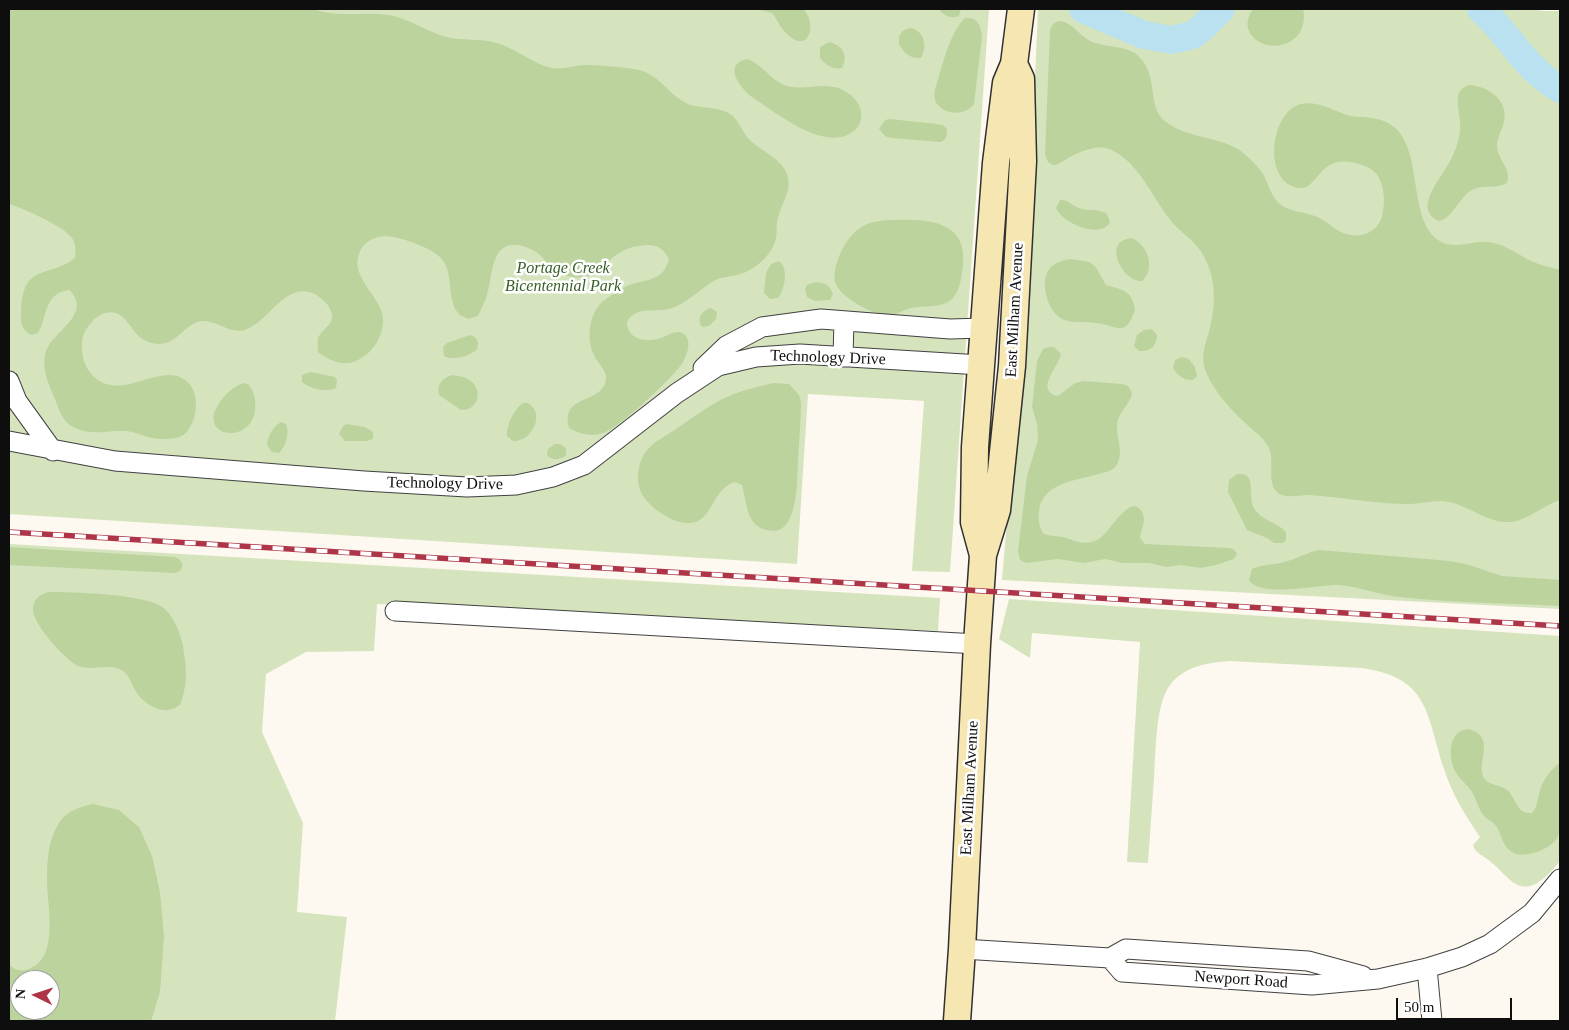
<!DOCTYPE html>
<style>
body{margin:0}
#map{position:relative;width:1569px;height:1030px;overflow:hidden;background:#fdf9f0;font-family:"Times New Roman",serif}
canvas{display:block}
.frame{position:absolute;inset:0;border:10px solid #0e0e0e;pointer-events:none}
.north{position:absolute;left:10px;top:970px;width:50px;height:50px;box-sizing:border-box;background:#fff;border:1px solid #9f9f9f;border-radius:50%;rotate:274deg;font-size:14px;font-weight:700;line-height:20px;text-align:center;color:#0e0e0e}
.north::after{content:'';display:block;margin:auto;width:18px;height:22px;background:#ae3548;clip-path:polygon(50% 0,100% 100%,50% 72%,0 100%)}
.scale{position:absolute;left:1396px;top:998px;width:116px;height:22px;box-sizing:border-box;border:2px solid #0e0e0e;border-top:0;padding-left:6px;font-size:15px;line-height:18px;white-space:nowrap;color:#0e0e0e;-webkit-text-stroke:4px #fff;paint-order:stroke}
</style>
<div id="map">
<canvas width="1569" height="1030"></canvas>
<div class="frame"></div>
<div class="north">N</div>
<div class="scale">50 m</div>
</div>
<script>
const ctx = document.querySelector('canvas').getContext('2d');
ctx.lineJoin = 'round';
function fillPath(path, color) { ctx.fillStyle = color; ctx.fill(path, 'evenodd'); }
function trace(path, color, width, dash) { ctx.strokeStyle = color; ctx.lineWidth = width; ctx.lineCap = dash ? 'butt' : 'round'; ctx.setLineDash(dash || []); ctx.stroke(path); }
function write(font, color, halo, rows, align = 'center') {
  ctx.font = font + ' "Times New Roman",serif'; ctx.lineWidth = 5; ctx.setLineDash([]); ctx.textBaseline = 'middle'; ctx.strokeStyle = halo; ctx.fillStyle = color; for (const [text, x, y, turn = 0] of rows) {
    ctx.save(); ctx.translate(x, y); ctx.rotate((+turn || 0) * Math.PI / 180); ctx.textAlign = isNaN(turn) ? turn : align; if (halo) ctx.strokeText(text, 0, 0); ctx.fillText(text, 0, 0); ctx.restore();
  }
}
const green = new Path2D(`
 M 9,9 L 989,9 L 950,572 L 912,571 L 924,401 L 808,394 L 797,564 L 9,514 Z
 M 1038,9 L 1528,9 L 1544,11 L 1560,11 L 1560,609 L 1002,580 L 1025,309 Z
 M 9,544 L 940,598 L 938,631 L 377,604 L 374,651 L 306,652 L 266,674 L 262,732 L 303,823 L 297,912 L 347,917 L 335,1021 L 9,1021 ZM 20,980 L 50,980 L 50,1010 L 20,1010 Z
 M 1009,599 L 1560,636 L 1560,861 C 1550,873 1533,894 1516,884 C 1507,879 1500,869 1492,863 C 1485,856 1475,854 1473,845 L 1480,837 C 1465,815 1452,794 1444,769 C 1426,714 1430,678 1362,668 L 1229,661 C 1206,663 1185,666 1170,685 C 1155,704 1156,754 1154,778 C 1152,806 1150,835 1148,863 L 1127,862 L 1140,642 L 1032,633 L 1030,658 L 999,639 Z`);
const forest = new Path2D(`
 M 9,9 L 313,9 C 340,19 367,10 394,16 C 413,21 428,32 446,37 C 463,41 480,38 497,43 C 515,48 530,62 548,67 C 559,71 572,66 583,65 C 596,65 626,67 639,70 C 659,75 667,92 684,102 C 696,109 711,106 724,111 C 739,116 740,130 750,140 C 761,151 778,157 785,170 C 795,188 782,201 778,218 C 776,225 777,232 776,238 C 772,256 754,271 737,275 C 728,277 720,277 712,282 C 698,291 686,304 669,309 C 658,312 644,308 634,314 C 619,323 631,340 646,340 C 650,340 656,340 661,338 C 669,335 681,326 687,338 C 691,345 686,356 683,362 C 675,376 618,429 603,433 C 591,437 579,434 569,428 C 560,393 603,405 606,379 C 607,370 597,363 594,355 C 586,340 589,314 602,302 C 609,297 617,291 625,287 C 643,278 663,284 669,259 C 664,250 659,245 648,245 C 634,245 621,250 610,260 C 602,266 595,275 585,277 C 573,279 558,275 549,266 C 546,264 545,260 542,257 C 534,249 518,242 507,246 C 491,253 492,277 488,291 C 486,300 482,307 478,316 L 468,319 C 465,317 460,316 458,313 C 447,299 453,277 444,262 C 437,251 420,245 408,241 C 400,238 387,235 378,237 C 362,241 354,256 359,272 C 369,298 394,309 378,340 C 374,349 365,357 356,361 C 343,367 328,360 318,352 C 318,348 317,343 318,339 C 320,330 333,326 332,315 C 331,307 324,300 318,296 C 287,277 270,322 245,330 C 231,334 219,322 205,321 C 186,320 179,344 159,344 C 152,344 145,341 140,337 C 129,328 124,308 105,313 C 100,315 95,317 92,322 C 86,328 82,335 82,344 C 82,354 83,363 89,371 C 118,411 166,352 191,386 C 197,395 197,408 194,418 C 188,435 182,439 164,439 C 160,439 156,439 152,438 C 142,436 134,431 124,431 C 107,430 92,436 75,428 C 63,423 59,410 55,399 C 49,386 42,369 45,355 C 49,332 95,315 69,290 C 43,294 48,316 38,333 L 31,335 C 21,329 20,322 21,311 C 23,262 48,279 75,258 C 76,251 76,244 72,238 C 65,227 23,208 9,204 Z
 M 756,9 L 803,9 C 818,24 809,53 789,36 C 781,30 778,20 772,13 Z
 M 939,9 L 961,9 L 959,16 C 952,19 943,16 939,9 Z
 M 1253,9 L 1303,9 C 1305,18 1304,27 1298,35 C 1276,60 1232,37 1253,9 Z
 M 965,18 C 978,17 981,25 982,37 L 974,104 C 966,115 946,116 937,104 C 934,100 934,94 935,89 C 942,68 949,33 965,18 Z
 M 1058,21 C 1072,21 1079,36 1092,42 C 1105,47 1126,46 1136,54 C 1161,74 1145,107 1166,122 C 1187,138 1215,136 1238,149 C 1247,155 1257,165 1263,174 C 1269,185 1271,197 1281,205 C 1291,212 1304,212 1315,216 C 1325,219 1332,228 1341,232 C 1360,241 1381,232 1383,211 C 1385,199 1384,187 1378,176 C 1374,170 1368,167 1362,165 C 1350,161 1337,159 1327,167 C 1315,175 1310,196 1290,185 C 1264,172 1272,111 1301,104 C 1320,100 1334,112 1351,116 C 1361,117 1371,117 1381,120 C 1428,134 1404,216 1438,240 C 1455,252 1476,238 1494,243 C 1507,246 1519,255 1531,261 C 1540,265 1550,267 1560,270 L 1560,500 C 1544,505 1526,521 1511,522 C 1485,524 1465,501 1440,501 C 1430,501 1420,504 1409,504 C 1376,504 1342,497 1308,495 C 1299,495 1286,499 1278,493 C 1266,483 1275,461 1269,448 C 1263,436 1251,429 1242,420 C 1227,406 1210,386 1204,366 C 1201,353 1207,340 1210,328 C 1217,299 1216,266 1194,243 C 1187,236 1179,230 1172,222 C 1152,198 1139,161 1109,149 C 1095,144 1077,153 1065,160 C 1061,162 1058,165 1054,165 C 1048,164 1046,159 1045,154 L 1050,30 L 1053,24 Z
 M 910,28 C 924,30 928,46 921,58 C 910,59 904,53 899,44 C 898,35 901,30 910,28 Z
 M 829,42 C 842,45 849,55 842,68 C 833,70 826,65 820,58 L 820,47 Z
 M 747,59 C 761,63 770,79 784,85 C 803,92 822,81 841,89 C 875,105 864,143 826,137 C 800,133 771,109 749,95 C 739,85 723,65 747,59 Z
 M 1469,85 C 1488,86 1509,100 1504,122 C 1502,131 1496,138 1497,148 C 1499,161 1512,170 1507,183 C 1495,190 1481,183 1469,192 C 1459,199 1450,221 1438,221 C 1414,209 1438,182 1446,168 C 1450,162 1453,155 1456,148 C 1459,139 1461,130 1460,121 C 1459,108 1452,90 1469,85 Z
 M 890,119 L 937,124 L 943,125 L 947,129 C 947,135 947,139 941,142 L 891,138 L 885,136 L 879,129 L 885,120 Z
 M 1060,200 C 1069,200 1071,205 1079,208 C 1089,212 1095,207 1107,214 L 1110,222 C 1101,240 1062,223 1056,208 Z
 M 888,220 C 924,219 969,218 963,267 C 961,278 960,291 952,299 C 940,309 925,305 911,308 C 903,310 895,316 886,315 C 874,314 861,307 851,300 C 840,292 832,284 835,270 C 839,251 851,229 870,223 C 876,221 882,221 888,220 Z
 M 1132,238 C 1148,245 1156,269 1142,281 C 1124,283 1100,241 1132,238 Z
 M 1071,259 L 1089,262 L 1095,266 L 1106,285 C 1123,290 1132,290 1135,310 C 1125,339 1117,325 1096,323 C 1084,321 1073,324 1062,319 C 1047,311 1039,281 1050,268 C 1056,262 1063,260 1071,259 Z
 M 779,261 C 789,268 785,290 778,298 L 770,299 L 764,293 L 766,273 L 771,264 Z
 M 816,282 C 825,283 830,285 833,294 L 830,300 L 815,301 L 807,297 L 805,289 L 807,285 Z
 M 711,308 L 717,312 L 716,319 L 709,326 L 702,327 C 696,319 702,310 711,308 Z
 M 1152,329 L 1157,335 C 1157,346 1150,352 1139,351 L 1134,346 L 1137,335 L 1144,330 Z
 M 470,335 C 478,337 479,342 477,349 C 471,356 453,361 444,356 L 443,347 L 447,343 Z
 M 1049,347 L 1054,347 L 1061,354 C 1059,366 1034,391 1058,396 L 1075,383 L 1084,381 L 1122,384 C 1128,385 1130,387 1132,394 C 1129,405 1118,413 1117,425 C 1116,439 1125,452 1116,466 C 1112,471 1105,472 1099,474 C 1077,480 1041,483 1039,512 C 1038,520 1039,527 1044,534 C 1051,536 1057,536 1063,537 C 1077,541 1082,546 1097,540 C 1109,535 1127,496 1140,509 C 1142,511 1144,516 1144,519 C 1144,526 1140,532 1140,538 L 1145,544 L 1229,548 L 1233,549 L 1237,553 L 1234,559 L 1216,565 L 1201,568 L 1181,565 L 1167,567 L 1149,563 L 1123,563 L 1105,559 L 1084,563 L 1058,559 L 1026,563 L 1020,560 L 1018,551 L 1027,476 L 1038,440 L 1037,424 L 1032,407 L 1037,361 L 1043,349 Z
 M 1182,357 L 1189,359 L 1195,367 L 1197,376 L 1193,380 C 1185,381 1177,375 1173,368 L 1175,360 Z
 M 311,372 L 335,377 L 337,380 L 336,388 C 327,393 310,389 302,382 L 302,375 Z
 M 452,375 C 459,376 466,377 471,381 C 484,392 477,411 461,410 L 439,395 C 436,384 443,378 452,375 Z
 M 244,383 L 249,385 C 255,393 256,401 255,411 C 249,446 198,436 218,405 C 224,395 233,386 244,383 Z
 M 773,383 L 789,384 L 799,395 L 801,402 C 801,421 799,441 798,460 C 797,479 798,500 790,518 C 787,525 781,531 773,531 C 745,529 748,505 742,485 L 735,482 C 712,488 713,522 690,523 C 674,524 657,512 647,501 C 633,487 636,459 651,446 C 657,440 666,436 673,431 C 691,419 709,405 729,396 C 743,390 758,387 773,383 Z
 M 523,403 L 528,403 C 546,414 532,442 513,441 L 507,436 C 506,426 514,409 523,403 Z
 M 282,422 L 286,424 C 290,433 286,446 279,453 L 272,452 L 267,445 C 268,436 273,425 282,422 Z
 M 346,424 L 365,427 L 373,432 L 373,439 L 367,441 L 345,441 L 339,434 L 343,426 Z
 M 555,444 L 560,444 L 566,448 L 566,455 C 561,460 552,461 547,455 L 548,449 Z
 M 1237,474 C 1258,471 1247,496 1254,508 C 1260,520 1277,522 1286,532 L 1286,540 L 1283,543 L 1274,543 L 1267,538 L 1247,530 L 1228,492 L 1229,480 Z
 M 9,547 L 175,557 C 184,560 186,570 175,573 L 9,565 Z
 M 1319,550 L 1450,561 L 1466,564 L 1502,576 L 1560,580 L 1560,606 C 1507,603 1453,603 1400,597 C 1379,595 1358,586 1337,585 C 1318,585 1259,598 1249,580 L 1252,569 C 1262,564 1274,565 1284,562 C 1297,559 1307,552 1319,550 Z
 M 48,592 C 74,592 140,594 161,606 C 174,614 183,639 184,653 C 187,673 187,686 180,705 C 177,707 173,709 169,710 C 156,712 141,701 135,690 C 131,683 129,675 123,671 C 109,662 93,672 78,666 C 65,660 35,626 33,611 C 32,600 39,595 48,592 Z
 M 1469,729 C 1496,737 1477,761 1483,776 C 1487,786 1501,784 1508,791 C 1517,799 1516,814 1532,813 C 1537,808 1537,801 1539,794 C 1542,781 1549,771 1560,763 C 1560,780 1563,822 1558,836 C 1553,849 1523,860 1512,852 C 1502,846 1502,835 1496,826 C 1493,822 1488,820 1484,816 C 1478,809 1477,800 1472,792 C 1468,785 1460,780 1455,771 C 1448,756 1448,730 1469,729 Z
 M 93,804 L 119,810 L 139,827 L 152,856 L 160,892 L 164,936 L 160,992 L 151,1021 L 9,1021 L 9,964 C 14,970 21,972 29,969 C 60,957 47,906 47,881 C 47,871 47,860 49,850 C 50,842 54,831 58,825 C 65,811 80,807 93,804 ZM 20,980 L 50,980 L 50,1010 L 20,1010 Z`);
const river = new Path2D(`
 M 1083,9 L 1144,35 L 1171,40 L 1193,35 L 1203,27 L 1221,9
 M 1481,9 C 1510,35 1524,68 1560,89`);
const street = new Path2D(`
 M 843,357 L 844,321
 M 703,368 L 726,346 L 762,327 L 821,319 L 950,329 L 984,328
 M 9,381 L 17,401 L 53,451
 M 9,441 L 115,461 L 364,481 L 467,487 L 516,485 L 553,477 L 584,465 L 677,393 L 718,366 L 756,357 L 800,354 L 981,365
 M 395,611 L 977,644
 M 962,949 L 1110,958 L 1126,949 L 1308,961 L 1363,976
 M 1110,958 L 1122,972 L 1312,985 L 1378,979 L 1427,968 L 1462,957 L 1490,944 L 1532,913 L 1560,879
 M 1427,968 L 1432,1021`);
const secondary = new Path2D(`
 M 983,555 L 974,522 L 975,447 L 996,163 L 1006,83 L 1014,64 L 1021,9
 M 957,1021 L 962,949 L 977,644 L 983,555 L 997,510 L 1012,366 L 1023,161 L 1021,79 L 1014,64`);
const rail = new Path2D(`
 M 9,532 L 1560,626`);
const parkNames = [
 ["Portage Creek",563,269],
 ["Bicentennial Park",563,287]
];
const streetNames = [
 ["East Milham Avenue",1015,310,-87],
 ["Technology Drive",828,358,2],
 ["Technology Drive",445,484,1],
 ["East Milham Avenue",970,788,-87],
 ["Newport Road",1241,980,4]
];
fillPath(green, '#d5e4bd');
fillPath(forest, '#bcd39e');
trace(river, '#bae1ef', 28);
trace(street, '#414141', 21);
trace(secondary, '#303030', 29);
trace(street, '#fff', 19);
trace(secondary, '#f6e7b2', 26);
trace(rail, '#ae3548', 5.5);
trace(rail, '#fff', 4, [11]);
write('italic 16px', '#375e25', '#fff', parkNames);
write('16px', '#0e0e0e', '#fff', streetNames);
</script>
